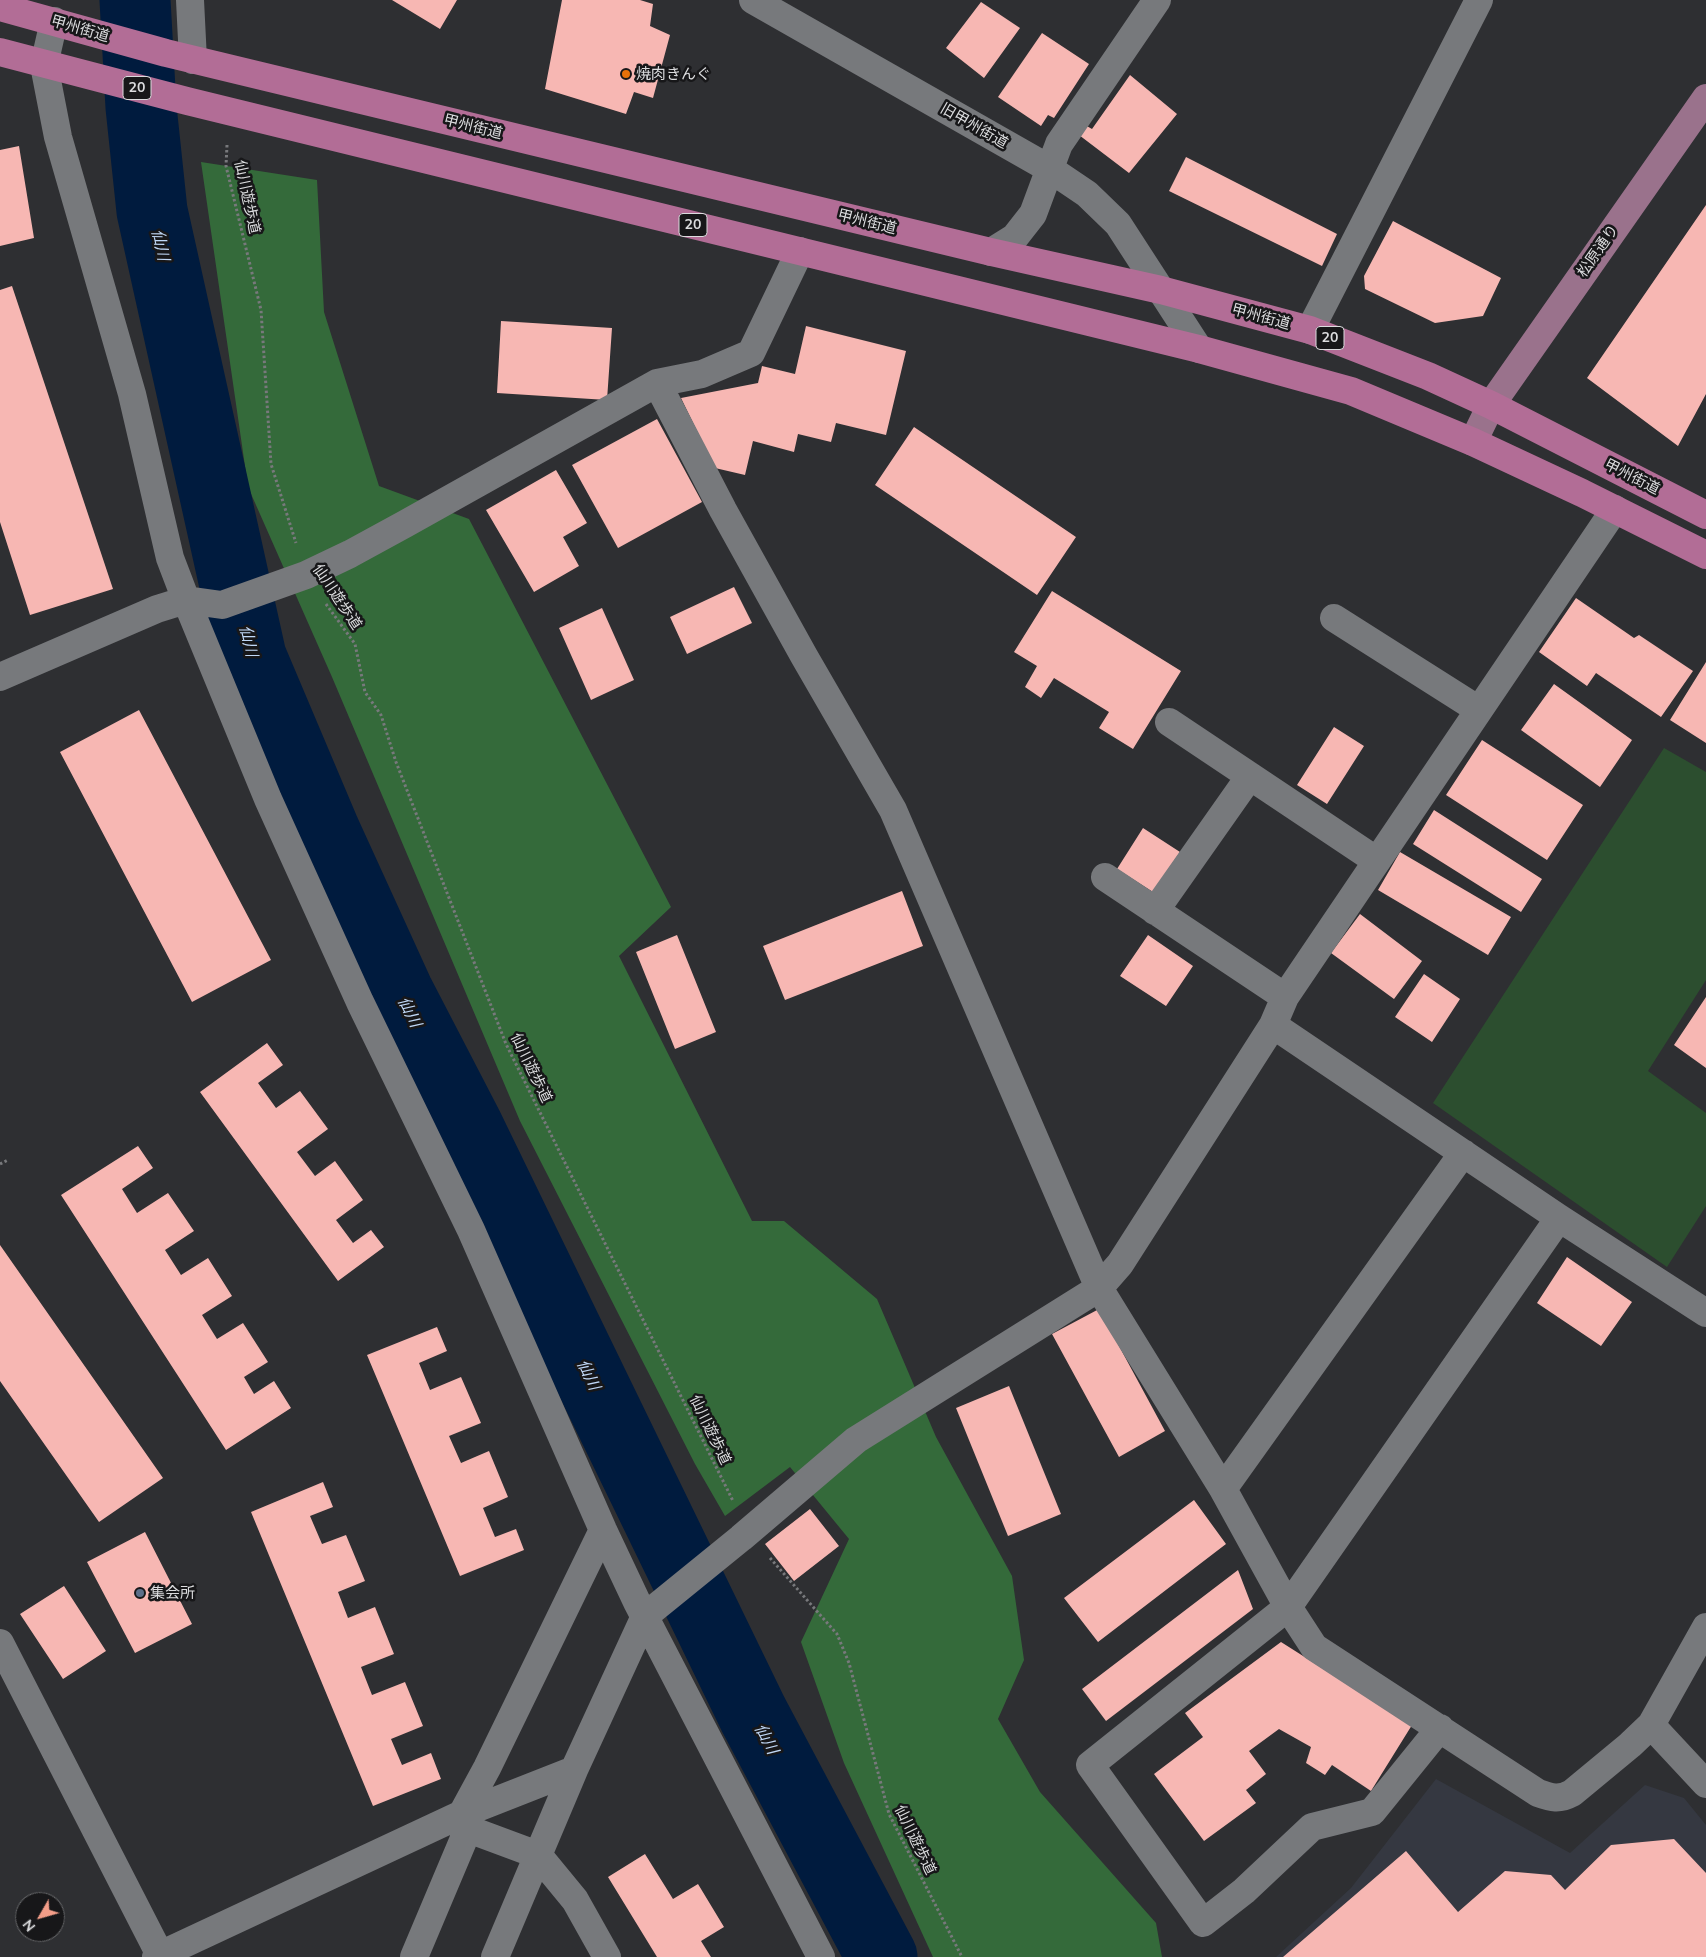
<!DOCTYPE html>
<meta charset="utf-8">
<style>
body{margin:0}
#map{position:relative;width:1706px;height:1957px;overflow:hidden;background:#2e2f32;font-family:Mulish,sans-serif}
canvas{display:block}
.north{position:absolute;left:15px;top:1892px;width:50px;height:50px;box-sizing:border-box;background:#171719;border:1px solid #656668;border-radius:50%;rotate:232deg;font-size:14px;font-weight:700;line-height:20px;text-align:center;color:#dbdcde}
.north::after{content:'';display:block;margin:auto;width:18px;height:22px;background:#f49e89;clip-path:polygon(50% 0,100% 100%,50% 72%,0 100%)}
</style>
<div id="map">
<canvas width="1706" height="1957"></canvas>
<div class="north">N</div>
</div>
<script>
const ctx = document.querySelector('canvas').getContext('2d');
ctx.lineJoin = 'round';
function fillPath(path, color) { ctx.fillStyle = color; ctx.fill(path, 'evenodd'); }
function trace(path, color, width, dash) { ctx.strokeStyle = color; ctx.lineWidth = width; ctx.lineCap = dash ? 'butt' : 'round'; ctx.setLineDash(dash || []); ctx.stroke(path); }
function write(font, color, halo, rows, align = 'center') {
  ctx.font = font + ' Mulish,"Noto Sans JP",sans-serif'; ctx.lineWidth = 5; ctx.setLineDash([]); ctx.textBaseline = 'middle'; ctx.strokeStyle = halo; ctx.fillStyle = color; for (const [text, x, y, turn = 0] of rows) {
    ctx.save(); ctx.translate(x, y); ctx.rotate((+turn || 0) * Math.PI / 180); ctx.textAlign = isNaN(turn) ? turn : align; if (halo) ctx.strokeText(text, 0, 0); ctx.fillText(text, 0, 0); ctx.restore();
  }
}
const built = new Path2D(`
 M 1436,1779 L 1570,1853 L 1645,1785 L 1684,1798 L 1706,1825 L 1706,1957 L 1276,1957 L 1351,1888 Z`);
const green = new Path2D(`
 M 1664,748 L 1706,772 L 1706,980 L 1648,1071 L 1706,1113 L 1706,1206 L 1667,1267 L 1433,1103 Z`);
const forest = new Path2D(`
 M 201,162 L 317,180 L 324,312 L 379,486 L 469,519 L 671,907 L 619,956 L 752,1221 L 784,1221 L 877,1299 L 936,1437 L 1012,1576 L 1024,1660 L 998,1719 L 1040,1792 L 1156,1923 L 1162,1957 L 933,1957 L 844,1763 L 801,1642 L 849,1539 L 790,1467 L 725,1516 L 695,1464 L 520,1121 L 332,677 L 248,487 Z`);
const river = new Path2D(`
 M 135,0 L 141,107 L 152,211 L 251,657 L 325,832 L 398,992 L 467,1125 L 753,1714 L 882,1957`);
const building = new Path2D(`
 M 392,0 L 457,0 L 440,29 Z
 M 562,0 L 640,0 L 653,4 L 650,26 L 670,35 L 653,98 L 634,92 L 626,114 L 545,89 Z
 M 981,2 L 1020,28 L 984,78 L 946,48 Z
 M 1042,33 L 1089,64 L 1054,118 L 1048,115 L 1041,126 L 998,97 Z
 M 1130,75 L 1177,114 L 1129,173 L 1079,135 L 1085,125 L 1092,129 Z
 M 19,146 L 34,238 L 0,246 L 0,150 Z
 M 1186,157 L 1337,234 L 1322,266 L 1169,191 Z
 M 1706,205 L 1706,394 L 1678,446 L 1587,378 Z
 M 1393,221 L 1501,278 L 1483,316 L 1435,323 L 1365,289 L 1364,276 Z
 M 12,286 L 113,589 L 30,615 L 0,522 L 0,290 Z
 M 501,321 L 612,328 L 607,400 L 497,393 Z
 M 806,326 L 906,351 L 886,435 L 836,423 L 831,442 L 798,434 L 794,452 L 753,441 L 745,475 L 715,468 L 681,398 L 758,383 L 762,366 L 795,374 Z
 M 657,419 L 702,502 L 618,548 L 572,465 Z
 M 914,427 L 1076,537 L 1037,595 L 875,485 Z
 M 556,470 L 587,523 L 563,537 L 579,566 L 534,592 L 486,510 Z
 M 734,587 L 752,623 L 687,654 L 670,617 Z
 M 1052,591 L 1181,671 L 1133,749 L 1099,728 L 1109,712 L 1054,678 L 1041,698 L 1025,687 L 1037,666 L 1014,652 Z
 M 1576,598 L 1634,638 L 1639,635 L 1693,671 L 1661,717 L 1596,673 L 1587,686 L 1539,652 Z
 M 602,608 L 634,680 L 591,700 L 559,628 Z
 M 1706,662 L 1706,743 L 1670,720 Z
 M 1554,684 L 1632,740 L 1600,787 L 1521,730 Z
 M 139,710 L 271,960 L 192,1002 L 60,752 Z
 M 1334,727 L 1364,746 L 1327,804 L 1297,785 Z
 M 1482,740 L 1583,805 L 1547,860 L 1446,795 Z
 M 1434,810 L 1542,879 L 1521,912 L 1413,844 Z
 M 1143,828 L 1180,852 L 1153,892 L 1117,869 Z
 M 1400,852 L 1511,917 L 1488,955 L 1378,890 Z
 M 902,891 L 923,946 L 785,1000 L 763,946 Z
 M 1360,914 L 1422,961 L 1394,999 L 1331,953 Z
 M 677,935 L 716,1032 L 675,1049 L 636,952 Z
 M 1148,935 L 1193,966 L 1166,1006 L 1120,976 Z
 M 1424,974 L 1460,999 L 1432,1042 L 1395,1017 Z
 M 1706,997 L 1706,1068 L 1674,1045 Z
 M 267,1043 L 283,1065 L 258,1083 L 276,1108 L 300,1091 L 328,1129 L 297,1152 L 315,1176 L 335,1161 L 363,1200 L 336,1220 L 353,1243 L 371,1230 L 384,1247 L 338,1281 L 200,1092 Z
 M 138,1146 L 153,1168 L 122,1189 L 137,1213 L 168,1193 L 194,1231 L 165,1250 L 181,1275 L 208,1258 L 232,1296 L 202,1315 L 217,1339 L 243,1323 L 268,1362 L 244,1377 L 254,1394 L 274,1381 L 291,1408 L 226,1450 L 61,1195 Z
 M 0,1245 L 163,1478 L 99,1522 L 0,1381 Z
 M 1567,1257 L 1632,1302 L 1601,1346 L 1537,1303 Z
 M 1099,1309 L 1165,1431 L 1119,1457 L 1052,1334 Z
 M 437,1327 L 447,1351 L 419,1363 L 430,1390 L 461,1377 L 481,1423 L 449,1436 L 461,1463 L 489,1451 L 508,1497 L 483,1508 L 495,1537 L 516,1529 L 524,1550 L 460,1576 L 367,1355 Z
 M 1009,1386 L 1061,1514 L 1008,1536 L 956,1408 Z
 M 323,1482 L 333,1507 L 310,1516 L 322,1544 L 346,1535 L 365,1581 L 338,1592 L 348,1618 L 375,1607 L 394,1654 L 361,1667 L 372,1695 L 405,1682 L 423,1726 L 391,1739 L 402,1765 L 431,1753 L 441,1779 L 373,1806 L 251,1512 Z
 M 1194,1500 L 1226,1544 L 1098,1642 L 1064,1598 Z
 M 810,1509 L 839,1546 L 794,1581 L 765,1544 Z
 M 145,1532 L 192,1624 L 135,1653 L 87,1562 Z
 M 1238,1570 L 1253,1609 L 1106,1721 L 1082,1689 Z
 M 64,1586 L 106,1651 L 63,1679 L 20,1614 Z
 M 1281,1642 L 1412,1725 L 1371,1791 L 1332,1765 L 1325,1775 L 1306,1763 L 1311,1747 L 1279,1729 L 1249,1751 L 1266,1774 L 1246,1790 L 1256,1803 L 1204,1841 L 1154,1774 L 1203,1737 L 1185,1713 Z
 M 1674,1839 L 1706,1873 L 1706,1957 L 1283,1957 L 1406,1851 L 1458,1912 L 1505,1871 L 1551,1875 L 1565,1890 L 1611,1845 Z
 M 645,1854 L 673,1899 L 698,1884 L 724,1927 L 701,1941 L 711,1957 L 657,1957 L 608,1877 Z`);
const path = new Path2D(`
 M 227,145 L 226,166 L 261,310 L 271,464 L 296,543
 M 326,604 L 355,644 L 365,692 L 381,715 L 396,762 L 506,1044 L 733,1501
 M 0,1164 L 8,1160
 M 770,1558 L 837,1634 L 849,1663 L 889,1814 L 962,1957`);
const minor = new Path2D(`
 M 190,0 L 193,60
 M 753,0 L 1050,169 L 1087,194 L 1118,224 L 1199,349
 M 54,21 L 44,65 L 58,137 L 132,394 L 170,558 L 186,600 L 268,799 L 360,1002 L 471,1230 L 603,1530 L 637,1602 L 821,1957
 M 991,252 L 1015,237 L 1033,214 L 1059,144 L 1157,0
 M 1310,330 L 1479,0
 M 657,383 L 723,510 L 804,656 L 893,810 L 1099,1288 L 1223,1489 L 1288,1607 L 1314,1647 L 1538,1793 C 1552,1798 1559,1800 1572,1793 L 1630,1745 L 1651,1725 L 1706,1627
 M 1334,618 L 1479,710
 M 0,677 L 157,609 L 186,600 L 222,605 L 306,575 L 350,554 L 405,524 L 657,383 L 702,374 L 751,353 L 800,251
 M 1169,722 L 1377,861
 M 1105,877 L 1285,997
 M 1155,911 L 1250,776
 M 1273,1025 L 1559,1218 L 1706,1313
 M 1223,1489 L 1463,1153
 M 0,1643 L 160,1955
 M 1651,1725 L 1706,1784
 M 1440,1728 L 1372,1812 L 1312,1827 L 1244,1891 L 1203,1923 L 1090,1765 L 1288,1607 L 1559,1218
 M 468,1829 L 538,1855 L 575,1900 L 607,1957
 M 156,1957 L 462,1814 L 574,1770
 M 414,1957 L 468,1829 L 462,1814 L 487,1768 L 603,1530
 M 495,1957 L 574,1770 L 645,1616 L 741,1538 L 856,1440 L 1099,1288 L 1120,1264 L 1273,1025 L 1285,997 L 1615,509`);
const major = new Path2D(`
 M 1473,442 L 1491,405 L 1706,98`);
const highway = new Path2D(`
 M 0,7 L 166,53 L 991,252 L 1161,290 L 1310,330 L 1428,376 L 1491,405 L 1706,515
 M 0,52 L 187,101 L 1199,349 L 1351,391 L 1473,442 L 1582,493 L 1706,555`);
const markers = [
 [626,74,5,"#e8710a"],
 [140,1593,5,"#5c6f8a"]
];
const shields = [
 [137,88,28],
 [693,225,28],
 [1330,338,28]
];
const shieldNames = [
 ["20",137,88],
 ["20",693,225],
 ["20",1330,338]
];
const streetNames = [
 ["甲州街道",80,29,16],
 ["旧甲州街道",974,126,30],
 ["甲州街道",473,127,14],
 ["仙川遊歩道",247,197,78],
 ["甲州街道",867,222,14],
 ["松原通り",1598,251,-55],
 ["甲州街道",1261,317,15],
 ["甲州街道",1632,477,27],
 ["仙川遊歩道",337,597,56],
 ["仙川遊歩道",531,1068,64],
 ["仙川遊歩道",710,1430,64],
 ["仙川遊歩道",915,1840,64]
];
const poiNames = [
 ["焼肉きんぐ",636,74],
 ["集会所",150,1593]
];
const waterNames = [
 ["仙川",160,245,77],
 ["仙川",248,641,76],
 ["仙川",409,1012,63],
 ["仙川",588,1375,64],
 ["仙川",766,1739,62]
];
fillPath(built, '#353841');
fillPath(green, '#2c4e2f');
fillPath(forest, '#346a3a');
trace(river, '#001b3e', 71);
fillPath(building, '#f7b7b3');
trace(path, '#78797c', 3, [2.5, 2.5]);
trace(minor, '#77797c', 28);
trace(major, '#9a728c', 28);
trace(highway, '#b26d96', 28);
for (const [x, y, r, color] of markers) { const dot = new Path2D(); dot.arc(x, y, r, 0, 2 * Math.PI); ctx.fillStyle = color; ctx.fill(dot); trace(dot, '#171719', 2); }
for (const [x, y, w] of shields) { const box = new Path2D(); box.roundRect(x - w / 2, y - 11.5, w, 23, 4); ctx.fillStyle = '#171719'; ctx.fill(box); trace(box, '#dbdcde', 1); }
write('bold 14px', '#dbdcde', null, shieldNames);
write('15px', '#dbdcde', '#171719', streetNames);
write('15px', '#dbdcde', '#171719', poiNames, 'left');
write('italic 16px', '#c0d8f7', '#171719', waterNames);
</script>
